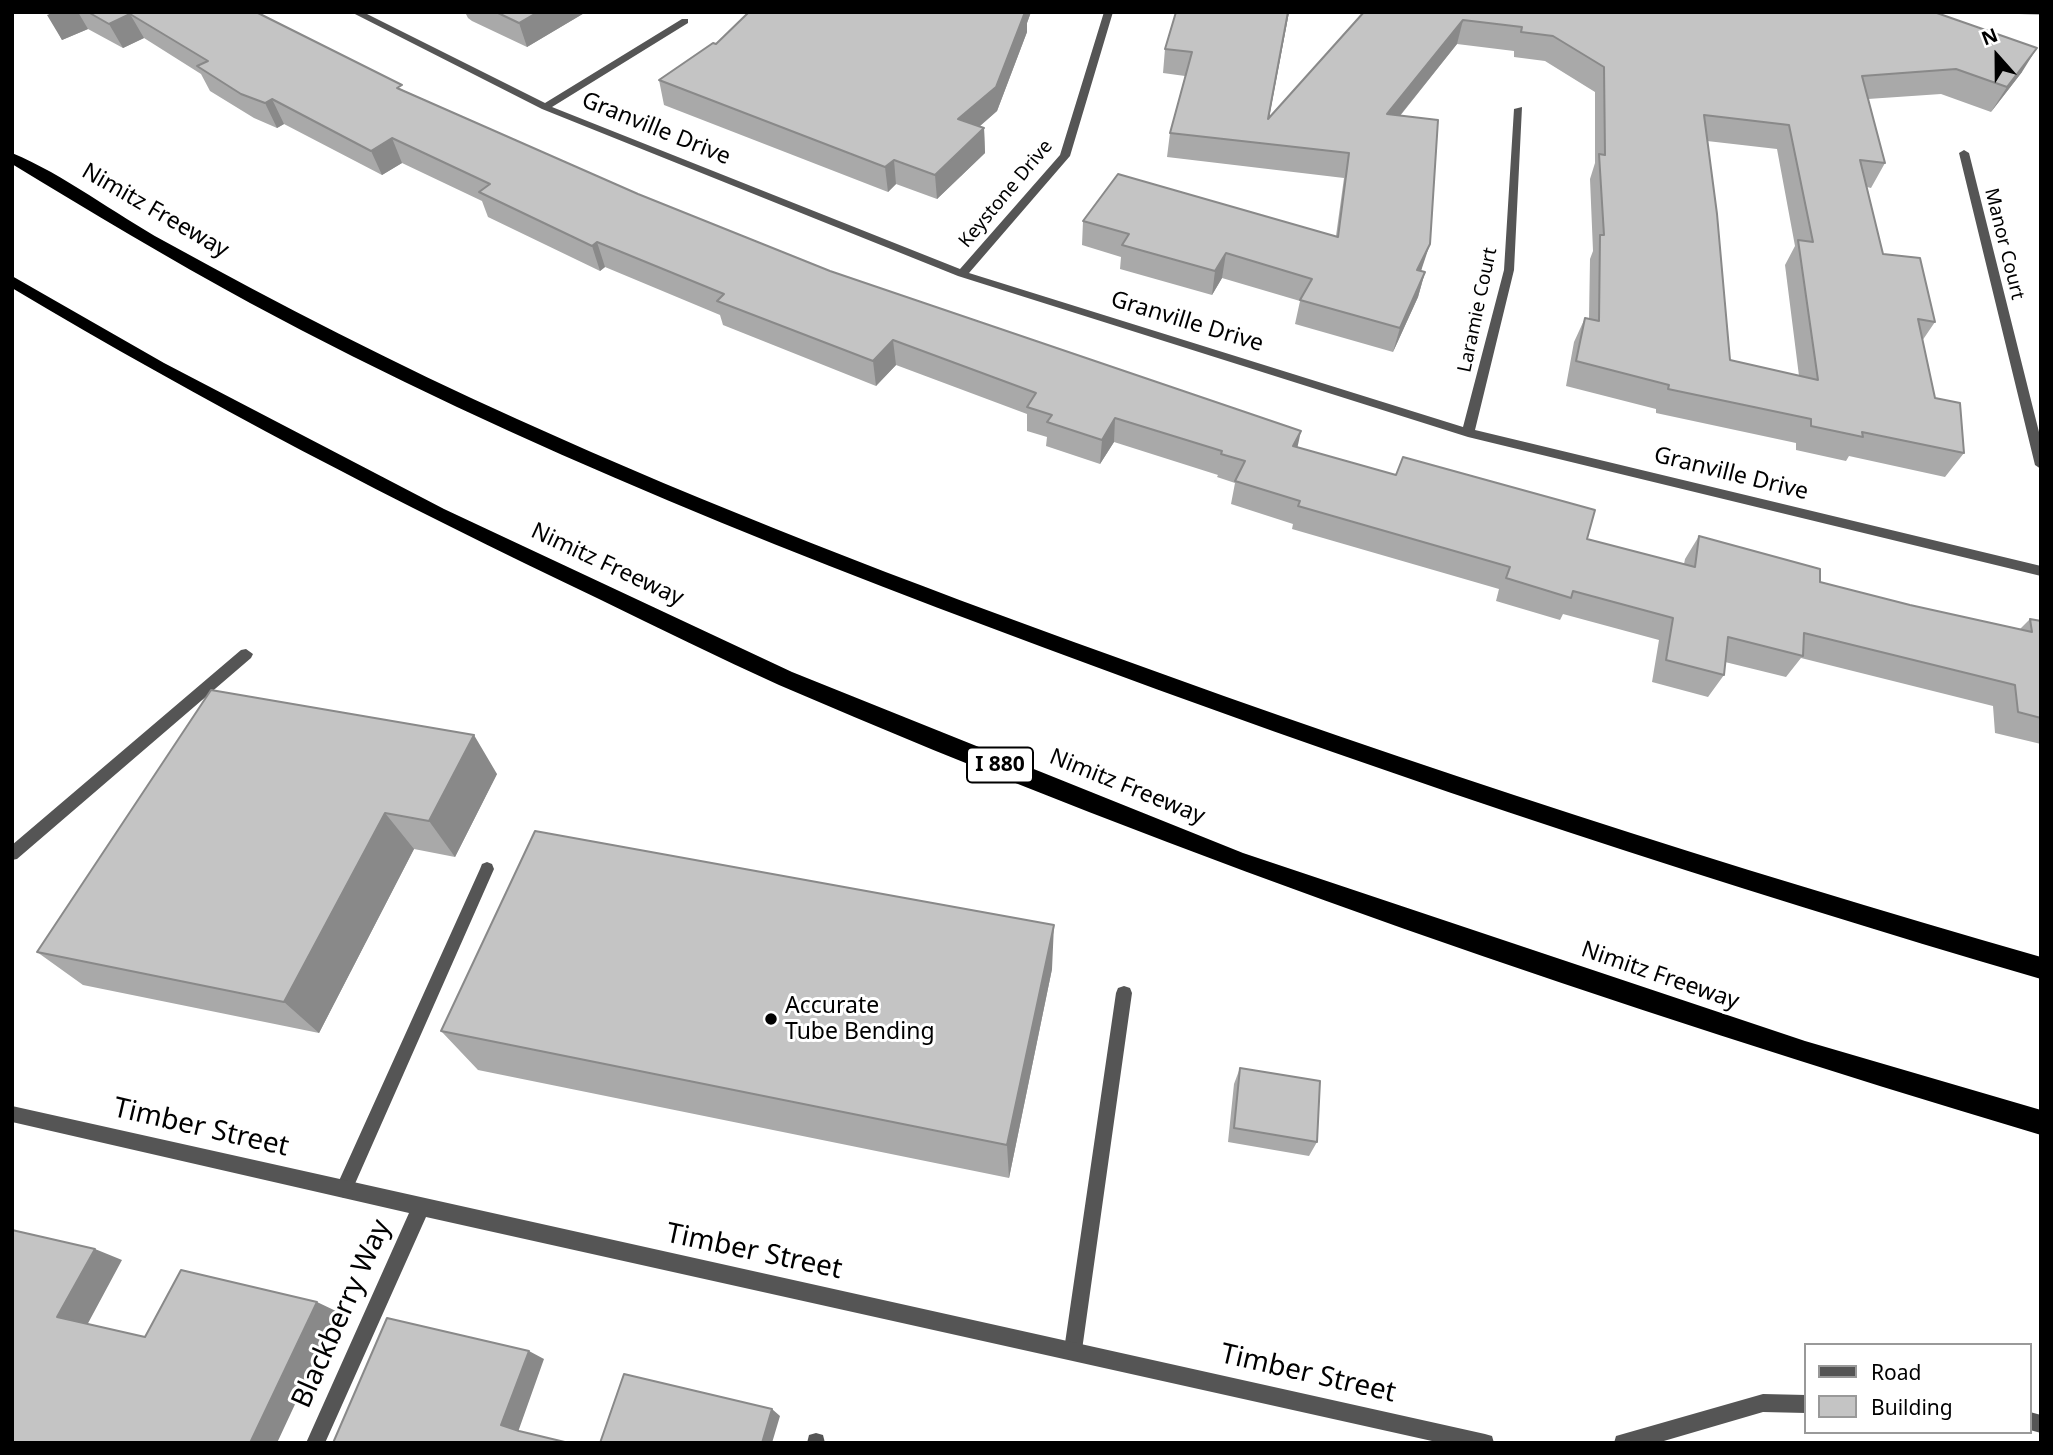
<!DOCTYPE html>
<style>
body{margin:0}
#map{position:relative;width:2053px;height:1455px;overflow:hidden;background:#fff;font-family:"Noto Sans",sans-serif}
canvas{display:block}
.frame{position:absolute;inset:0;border:14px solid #000;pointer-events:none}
.legend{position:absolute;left:1804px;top:1343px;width:228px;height:91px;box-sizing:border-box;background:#fff;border:2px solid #999;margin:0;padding:9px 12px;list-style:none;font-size:21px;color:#000}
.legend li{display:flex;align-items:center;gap:14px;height:35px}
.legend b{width:35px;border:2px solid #999}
.north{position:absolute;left:1962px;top:21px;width:70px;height:70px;-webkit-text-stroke:5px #fff;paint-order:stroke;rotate:339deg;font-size:19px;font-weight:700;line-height:28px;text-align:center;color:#000}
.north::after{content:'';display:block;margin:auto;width:24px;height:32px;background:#000;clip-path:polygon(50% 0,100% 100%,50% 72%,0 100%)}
</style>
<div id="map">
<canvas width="2053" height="1455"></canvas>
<div class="frame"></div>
<ul class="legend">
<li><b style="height:9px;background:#555"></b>Road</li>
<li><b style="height:19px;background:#c4c4c4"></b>Building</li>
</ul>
<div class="north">N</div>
</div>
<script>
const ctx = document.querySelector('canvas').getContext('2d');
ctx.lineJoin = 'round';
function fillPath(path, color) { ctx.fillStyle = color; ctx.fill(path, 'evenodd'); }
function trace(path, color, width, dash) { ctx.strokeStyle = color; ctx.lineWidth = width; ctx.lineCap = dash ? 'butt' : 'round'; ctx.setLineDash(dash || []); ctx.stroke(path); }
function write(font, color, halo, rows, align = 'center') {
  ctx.font = font + ' "Noto Sans",sans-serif'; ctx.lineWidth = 6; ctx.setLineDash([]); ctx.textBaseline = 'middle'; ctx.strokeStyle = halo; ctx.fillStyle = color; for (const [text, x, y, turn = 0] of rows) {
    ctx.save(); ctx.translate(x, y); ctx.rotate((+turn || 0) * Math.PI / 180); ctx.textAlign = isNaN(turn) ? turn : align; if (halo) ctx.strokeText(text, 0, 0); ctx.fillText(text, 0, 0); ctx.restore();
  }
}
const lane = new Path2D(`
 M 246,649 L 253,654 L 251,658 L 17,859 L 12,860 L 12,845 L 241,650 Z
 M 487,862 L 492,864 L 494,869 L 350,1195 L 344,1198 L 338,1195 L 335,1189 L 338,1183 L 480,869 L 482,864 Z
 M 1124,986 L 1130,988 L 1132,993 L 1082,1350 L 1079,1356 L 1073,1359 L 1067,1356 L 1064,1350 L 1116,993 L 1118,988 Z
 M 816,1433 L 823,1435 L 825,1443 L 807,1443 L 809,1435 Z`);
const street = new Path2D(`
 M 351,12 L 363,12 L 545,103 L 682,19 L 688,19 L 688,23 L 552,107 L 960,269 L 1060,155 L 1104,12 L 1113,12 L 1070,156 L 969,273 L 1463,427 L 1504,270 L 1514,109 L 1522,107 L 1514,270 L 1475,430 L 2041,566 L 2041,576 L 1468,437 L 958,276 L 542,109 Z
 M 1964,150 L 1969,153 L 2041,440 L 2041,469 L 2035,465 L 1959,153 Z
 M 12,1106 L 1485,1434 L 1492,1436 L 1494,1443 L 1441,1443 L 426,1217 L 325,1443 L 306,1443 L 409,1213 L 12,1122 Z
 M 1763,1394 L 1806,1395 L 1806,1413 L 1763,1412 L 1657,1443 L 1614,1443 L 1616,1436 Z
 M 2030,1412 L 2041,1415 L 2041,1433 L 2030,1430 Z`);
const highway = new Path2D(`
 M 12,153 C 65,175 113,213 164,241 C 280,305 397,365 517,419 C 711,507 910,583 1110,655 C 1417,767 1727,867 2041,957 L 2041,979 C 1723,886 1410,783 1099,668 C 811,562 521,449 250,303 C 169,259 91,212 12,164 Z
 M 12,276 L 164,363 L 444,509 L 792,672 L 1243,853 L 1805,1041 L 2041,1110 L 2041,1135 C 1613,1007 1189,862 779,685 C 719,658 659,628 599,599 C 399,504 203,402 12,288 Z`);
const wall = new Path2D(`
 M 48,12 L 256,12 L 405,91 L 638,194 L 830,271 L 1297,447 L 1587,539 L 1684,564 L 1685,559 L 1699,536 L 1820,582 L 1910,605 L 2020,629 L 2030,619 L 2041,621 L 2041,744 L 1995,733 L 1993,706 L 1801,658 L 1786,677 L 1725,662 L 1724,675 L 1708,697 L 1652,682 L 1659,640 L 1563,614 L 1560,620 L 1496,601 L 1499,589 L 1292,529 L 1293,524 L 1231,504 L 1235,483 L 1217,477 L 1218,475 L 1114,442 L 1100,464 L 1046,446 L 1047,437 L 1027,431 L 1027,414 L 896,365 L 876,386 L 723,325 L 720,315 L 605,267 L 600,271 L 488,217 L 482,201 L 402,163 L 382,175 L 284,124 L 277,128 L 254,118 L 210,91 L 201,74 L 144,38 L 123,48 L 88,29 L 62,40 Z
 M 465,12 L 586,12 L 527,47 L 472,21 L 468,18 Z
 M 749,12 L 1031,12 L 1027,23 L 1027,32 L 997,111 L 979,127 L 984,128 L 985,153 L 937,199 L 896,184 L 888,192 L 664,105 L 659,80 L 716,44 Z
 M 1176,12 L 1289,12 L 1269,118 L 1364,12 L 1934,12 L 2022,72 L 1991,112 L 1941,94 L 1868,99 L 1885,163 L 1871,188 L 1867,187 L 1883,254 L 1935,322 L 1922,341 L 1935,398 L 1964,453 L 1945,477 L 1849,456 L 1846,461 L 1796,450 L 1796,443 L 1656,413 L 1656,409 L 1566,386 L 1574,342 L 1585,318 L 1589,319 L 1590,259 L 1593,251 L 1590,179 L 1595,163 L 1595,92 L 1545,61 L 1514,57 L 1514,51 L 1457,44 L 1400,116 L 1422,268 L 1421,271 L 1425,272 L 1418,297 L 1393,352 L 1295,324 L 1300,301 L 1222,278 L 1212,295 L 1120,269 L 1121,257 L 1082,245 L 1083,221 L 1336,236 L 1344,178 L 1167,157 L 1170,133 L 1185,76 L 1163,73 L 1165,49 ZM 1707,141 L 1777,149 L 1795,246 L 1785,265 L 1799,376 L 1730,360 Z
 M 1997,12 L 2041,12 L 2041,15 L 1997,13 Z
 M 211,690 L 497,774 L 455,857 L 414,849 L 319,1033 L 83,985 L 37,952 Z
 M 1052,969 L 1009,1178 L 478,1070 L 441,1031 Z
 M 1240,1068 L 1317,1142 L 1309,1156 L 1228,1142 L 1234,1084 Z`);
const shadedWall = new Path2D(`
 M 55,12 L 78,12 L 88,29 L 62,40 L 47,15 Z
 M 538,12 L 586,12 L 527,47 L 519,23 Z
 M 1023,12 L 1031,12 L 1027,23 L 1027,32 L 997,111 L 959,144 L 958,119 Z
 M 1288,12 L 1289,12 L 1264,143 L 1268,119 Z
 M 130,14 L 144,38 L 123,48 L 109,24 Z
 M 1463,20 L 1457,44 L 1381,139 L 1387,114 Z
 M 2037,48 L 2022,72 L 1991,112 L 2007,87 Z
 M 272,99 L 284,124 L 277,128 L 265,103 Z
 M 984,128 L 985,153 L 937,199 L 935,175 Z
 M 392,138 L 402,163 L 382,175 L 371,151 Z
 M 894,160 L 896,184 L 888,192 L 885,167 Z
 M 597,242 L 605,267 L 600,271 L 592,246 Z
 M 1430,244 L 1422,268 L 1410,294 L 1417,270 Z
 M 1226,253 L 1222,278 L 1212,295 L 1215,271 Z
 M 1425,272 L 1418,297 L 1393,352 L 1400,328 Z
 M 893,340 L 896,365 L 876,386 L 873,361 Z
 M 1115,418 L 1114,442 L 1100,464 L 1102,440 Z
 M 1301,431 L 1296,454 L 1293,446 Z
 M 474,735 L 497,774 L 455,857 L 429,821 Z
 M 385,813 L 414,849 L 319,1033 L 284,1002 Z
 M 1054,925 L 1052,969 L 1009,1178 L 1007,1145 Z
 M 95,1249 L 122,1260 L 86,1327 L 57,1317 Z
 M 317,1302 L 338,1312 L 277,1443 L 250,1443 Z
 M 529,1351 L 544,1359 L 518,1432 L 501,1425 Z
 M 772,1409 L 780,1416 L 772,1443 L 762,1443 Z`);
const building = new Path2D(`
 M 88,12 L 256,12 L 402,85 L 397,88 L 638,194 L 830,271 L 1301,431 L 1293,446 L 1396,475 L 1403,457 L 1595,510 L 1587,539 L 1695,567 L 1699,536 L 1820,569 L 1820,582 L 1910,605 L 2032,632 L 2030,619 L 2041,621 L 2041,718 L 2018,712 L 2015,685 L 1804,633 L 1803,656 L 1728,637 L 1724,675 L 1666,660 L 1673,618 L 1573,591 L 1571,598 L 1506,578 L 1510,567 L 1298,506 L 1300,501 L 1235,481 L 1245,461 L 1221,454 L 1222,451 L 1115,418 L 1102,440 L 1047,422 L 1052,415 L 1027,407 L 1036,393 L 893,340 L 873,361 L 717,301 L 724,294 L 597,242 L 592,246 L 479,192 L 490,184 L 392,138 L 371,151 L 272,99 L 265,103 L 241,94 L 197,66 L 208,61 L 130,14 L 109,24 Z
 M 496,12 L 538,12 L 519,23 Z
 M 749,12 L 1025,12 L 996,87 L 958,119 L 984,128 L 935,175 L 894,160 L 885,167 L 659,80 L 713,43 L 716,44 Z
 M 1176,12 L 1288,12 L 1268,119 L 1364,12 L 1934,12 L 2037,48 L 2007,87 L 1956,69 L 1862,76 L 1885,163 L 1860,160 L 1883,254 L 1920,258 L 1935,322 L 1918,319 L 1935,398 L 1960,403 L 1964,453 L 1862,432 L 1863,437 L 1811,426 L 1811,419 L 1668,389 L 1669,385 L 1576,361 L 1585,318 L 1599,321 L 1600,235 L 1604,235 L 1599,154 L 1605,155 L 1604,67 L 1553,36 L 1521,32 L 1522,27 L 1463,20 L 1387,114 L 1438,120 L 1430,244 L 1417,270 L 1425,272 L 1400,328 L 1300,300 L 1312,279 L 1226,253 L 1215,271 L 1122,245 L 1129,234 L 1083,221 L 1118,174 L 1338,237 L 1349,153 L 1170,133 L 1192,52 L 1165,49 ZM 1704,115 L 1789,125 L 1813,242 L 1798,240 L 1818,380 L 1730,360 L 1717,214 Z
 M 211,690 L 474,735 L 429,821 L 385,813 L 284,1002 L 37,952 Z
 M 535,831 L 1054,925 L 1007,1145 L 441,1031 Z
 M 1240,1068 L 1320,1081 L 1317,1142 L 1234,1128 Z
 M 12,1230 L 95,1249 L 57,1317 L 145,1337 L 181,1270 L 317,1302 L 250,1443 L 12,1443 Z
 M 387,1318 L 529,1351 L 501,1425 L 519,1431 L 569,1443 L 333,1443 Z
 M 624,1374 L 772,1409 L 762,1443 L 600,1443 Z`);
const markers = [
 [771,1019,7,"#000"]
];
const farStreetnames = [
 ["Keystone Drive",1006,194,-50],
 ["Manor Court",2004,244,76],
 ["Laramie Court",1478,310,-78]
];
const shields = [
 [1000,765,66]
];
const shieldNames = [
 ["I 880",1000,765]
];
const streetNames = [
 ["Granville Drive",656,129,22],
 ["Nimitz Freeway",155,211,30],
 ["Granville Drive",1187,322,17],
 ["Granville Drive",1731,474,14],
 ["Nimitz Freeway",607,565,25],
 ["Nimitz Freeway",1127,787,22],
 ["Nimitz Freeway",1660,976,19]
];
const poiNames = [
 ["Accurate",785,1006],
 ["Tube Bending",785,1032]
];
const nearStreetnames = [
 ["Timber Street",201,1128,13],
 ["Timber Street",754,1252,12],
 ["Blackberry Way",342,1314,-66],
 ["Timber Street",1308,1374,13]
];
fillPath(lane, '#555');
fillPath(street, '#555');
fillPath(highway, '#000');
fillPath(wall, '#a9a9a9');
fillPath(shadedWall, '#898989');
fillPath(building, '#c4c4c4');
trace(building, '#898989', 2);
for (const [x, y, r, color] of markers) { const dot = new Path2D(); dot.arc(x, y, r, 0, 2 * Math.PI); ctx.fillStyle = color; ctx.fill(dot); trace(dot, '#fff', 2.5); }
write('19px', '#000', '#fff', farStreetnames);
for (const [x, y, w] of shields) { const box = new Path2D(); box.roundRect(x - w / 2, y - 17.5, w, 35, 5); ctx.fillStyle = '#fff'; ctx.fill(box); trace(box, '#000', 2); }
write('bold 21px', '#000', null, shieldNames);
write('23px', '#000', '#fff', streetNames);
write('23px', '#000', '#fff', poiNames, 'left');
write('28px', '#000', '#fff', nearStreetnames);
</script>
